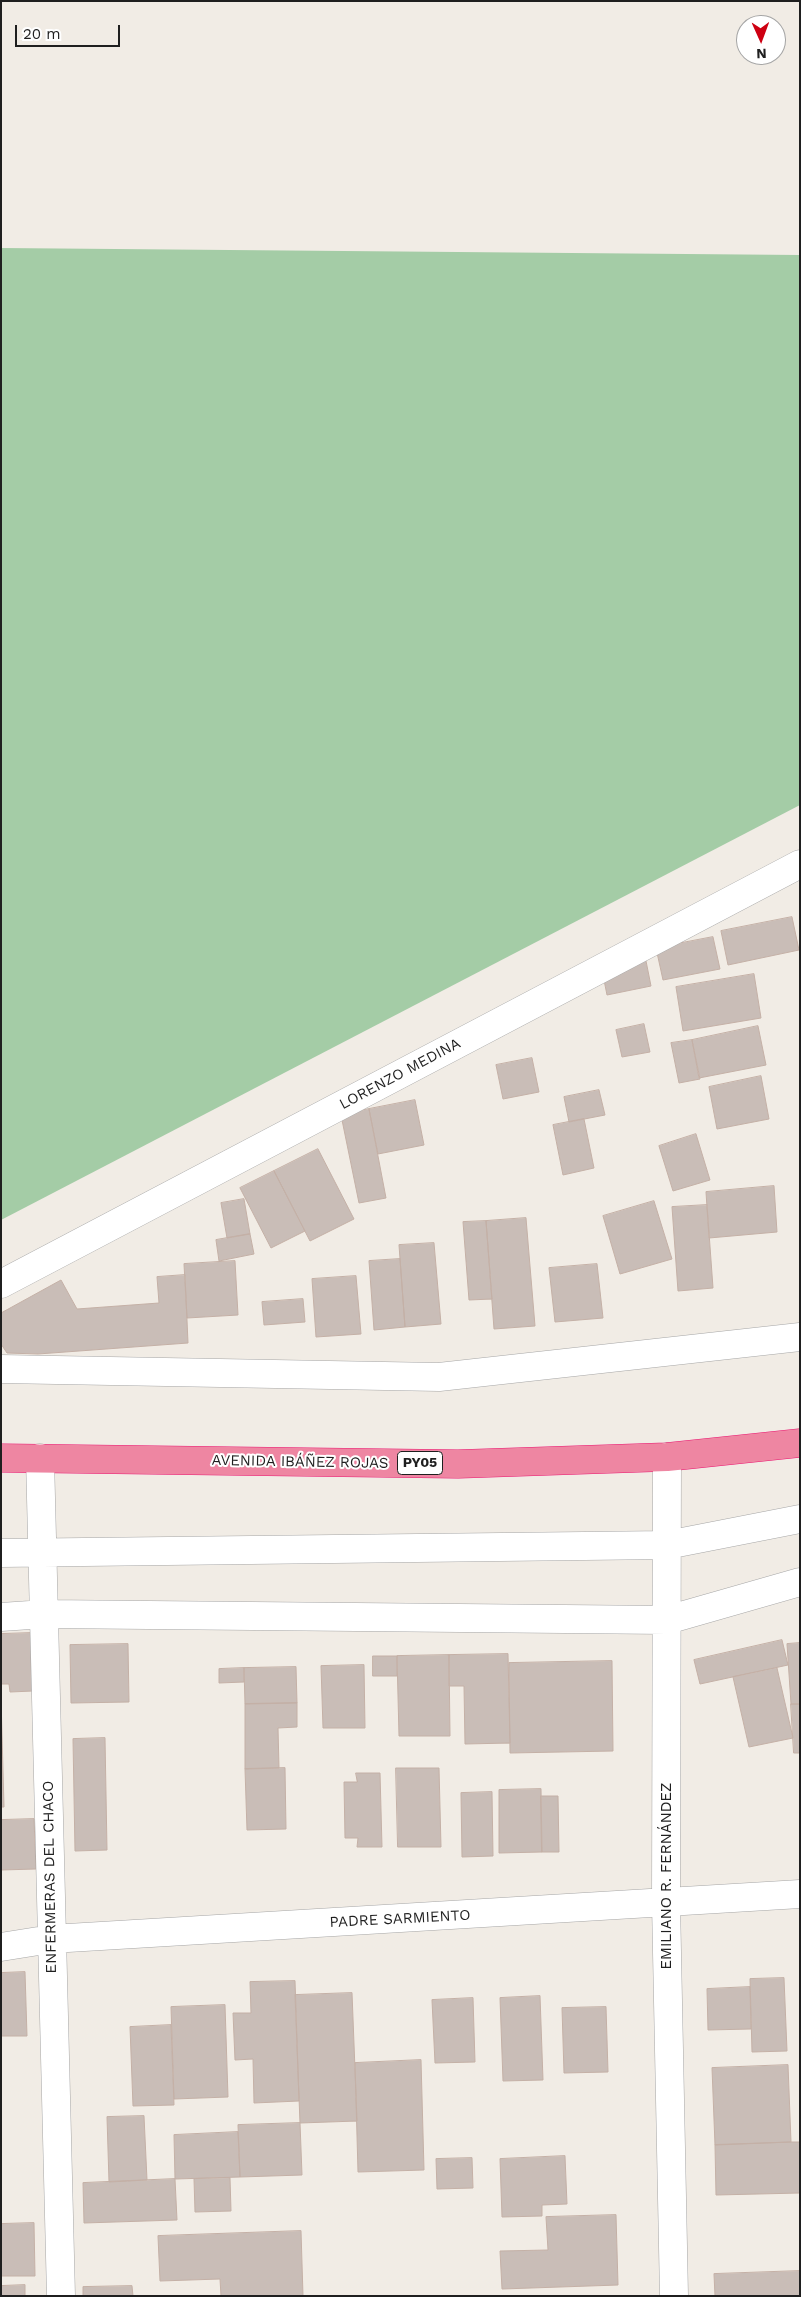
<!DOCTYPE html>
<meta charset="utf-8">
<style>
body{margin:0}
#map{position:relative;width:801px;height:2297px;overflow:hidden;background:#f1ece5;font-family:"Work Sans",sans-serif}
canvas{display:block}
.frame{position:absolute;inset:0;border:2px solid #1f1f1f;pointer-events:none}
.north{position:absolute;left:736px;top:15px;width:50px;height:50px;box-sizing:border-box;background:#fff;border:1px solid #a5a5a5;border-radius:50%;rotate:178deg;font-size:14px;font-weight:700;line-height:20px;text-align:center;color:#1f1f1f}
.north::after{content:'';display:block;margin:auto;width:18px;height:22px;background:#ce0012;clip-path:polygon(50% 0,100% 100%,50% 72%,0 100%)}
.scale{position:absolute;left:15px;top:25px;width:105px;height:22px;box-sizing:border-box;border:2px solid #1f1f1f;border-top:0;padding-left:6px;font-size:15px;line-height:18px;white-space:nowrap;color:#1f1f1f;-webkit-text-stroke:4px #fff;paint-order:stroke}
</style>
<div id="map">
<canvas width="801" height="2297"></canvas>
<div class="frame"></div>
<div class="north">N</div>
<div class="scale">20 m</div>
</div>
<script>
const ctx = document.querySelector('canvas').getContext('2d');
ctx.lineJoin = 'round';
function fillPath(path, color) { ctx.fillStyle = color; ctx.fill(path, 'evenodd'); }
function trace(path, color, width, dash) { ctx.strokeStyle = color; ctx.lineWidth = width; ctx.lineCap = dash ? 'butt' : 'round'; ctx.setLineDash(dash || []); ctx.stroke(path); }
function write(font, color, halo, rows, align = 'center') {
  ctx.font = font + ' "Work Sans",sans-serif'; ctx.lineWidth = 4; ctx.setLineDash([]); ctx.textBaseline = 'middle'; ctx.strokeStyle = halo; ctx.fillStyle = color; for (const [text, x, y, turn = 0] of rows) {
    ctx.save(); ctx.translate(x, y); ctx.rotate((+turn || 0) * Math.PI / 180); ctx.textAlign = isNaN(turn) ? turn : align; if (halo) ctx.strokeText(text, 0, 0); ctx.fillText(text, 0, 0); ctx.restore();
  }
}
const cemetery = new Path2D(`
 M 1,248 L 800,255 L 800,805 L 1,1220 Z`);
const building = new Path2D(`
 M 792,917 L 799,950 L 728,965 L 721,931 Z
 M 713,937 L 720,969 L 663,980 L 656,948 Z
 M 646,961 L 651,986 L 607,995 L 602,970 Z
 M 754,974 L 761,1018 L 683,1031 L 676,987 Z
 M 644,1024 L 650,1052 L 622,1057 L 616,1030 Z
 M 758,1026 L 766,1065 L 699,1078 L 692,1040 Z
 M 692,1040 L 700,1079 L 679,1083 L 671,1043 Z
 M 532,1058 L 539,1092 L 503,1099 L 496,1065 Z
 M 761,1076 L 769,1119 L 717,1129 L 709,1087 Z
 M 599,1090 L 605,1115 L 569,1122 L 564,1097 Z
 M 415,1100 L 424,1145 L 378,1154 L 369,1109 Z
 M 369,1109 L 386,1198 L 359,1203 L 341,1115 Z
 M 584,1119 L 594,1168 L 563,1175 L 553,1125 Z
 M 696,1134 L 710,1180 L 673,1191 L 659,1146 Z
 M 318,1149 L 354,1219 L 310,1241 L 274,1171 Z
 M 274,1171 L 305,1231 L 271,1248 L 240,1188 Z
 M 774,1186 L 777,1232 L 709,1238 L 706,1192 Z
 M 244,1199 L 250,1234 L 227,1238 L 221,1203 Z
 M 654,1201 L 672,1259 L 620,1274 L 603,1216 Z
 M 707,1205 L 713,1288 L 678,1291 L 672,1207 Z
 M 526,1218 L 535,1326 L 494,1329 L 486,1221 Z
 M 486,1221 L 492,1299 L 469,1300 L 463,1222 Z
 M 250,1234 L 254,1254 L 219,1261 L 216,1240 Z
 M 434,1243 L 441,1324 L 405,1327 L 399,1245 Z
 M 400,1259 L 405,1327 L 374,1330 L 369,1261 Z
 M 235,1261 L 238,1315 L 187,1318 L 184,1264 Z
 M 597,1264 L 603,1318 L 555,1322 L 549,1268 Z
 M 185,1275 L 188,1343 L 38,1354 L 7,1353 L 1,1344 L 1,1313 L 61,1280 L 77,1309 L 159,1303 L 157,1277 Z
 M 356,1276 L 361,1334 L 316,1337 L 312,1279 Z
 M 303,1299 L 305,1322 L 264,1325 L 262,1302 Z
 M 31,1633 L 33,1691 L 10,1692 L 9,1684 L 1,1684 L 1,1634 Z
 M 782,1640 L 788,1665 L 700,1684 L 694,1660 Z
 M 800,1643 L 800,1704 L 791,1704 L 787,1644 Z
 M 128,1644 L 129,1702 L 71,1703 L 70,1645 Z
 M 508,1654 L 510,1743 L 465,1744 L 464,1686 L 449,1686 L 449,1655 Z
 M 449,1655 L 450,1736 L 399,1736 L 397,1656 Z
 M 373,1656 L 397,1656 L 397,1676 L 373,1676 Z
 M 612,1661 L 613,1751 L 510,1753 L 509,1663 Z
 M 364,1665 L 365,1728 L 323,1728 L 321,1666 Z
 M 296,1667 L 297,1703 L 245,1704 L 244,1668 Z
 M 244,1668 L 244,1682 L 219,1683 L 219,1669 Z
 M 777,1668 L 793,1738 L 749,1747 L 733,1677 Z
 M 1,1698 L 4,1807 L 1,1807 Z
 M 297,1703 L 297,1727 L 278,1728 L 279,1768 L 245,1769 L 245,1704 Z
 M 791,1704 L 800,1704 L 800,1753 L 794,1753 Z
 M 105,1738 L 107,1850 L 75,1851 L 73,1739 Z
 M 285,1768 L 286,1829 L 247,1830 L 245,1769 Z
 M 396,1768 L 439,1768 L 441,1847 L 398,1847 Z
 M 356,1773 L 380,1773 L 382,1847 L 357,1847 L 358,1838 L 345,1838 L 344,1782 L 357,1782 Z
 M 541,1789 L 542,1852 L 499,1853 L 499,1790 Z
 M 492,1792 L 493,1856 L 462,1857 L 461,1793 Z
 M 541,1796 L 558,1796 L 559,1852 L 542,1852 Z
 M 34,1819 L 36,1869 L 1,1870 L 1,1820 Z
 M 25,1972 L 27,2036 L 1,2036 L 1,1973 Z
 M 784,1978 L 787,2051 L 752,2052 L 750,1979 Z
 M 295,1981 L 299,2101 L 254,2103 L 253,2059 L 235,2060 L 233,2013 L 251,2013 L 250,1982 Z
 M 750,1987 L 751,2029 L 708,2030 L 707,1989 Z
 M 352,1993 L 357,2121 L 300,2123 L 295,1995 Z
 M 540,1996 L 543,2080 L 503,2081 L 500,1998 Z
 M 473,1998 L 475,2062 L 435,2063 L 432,2000 Z
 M 225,2005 L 228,2097 L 174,2099 L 171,2007 Z
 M 606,2007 L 608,2072 L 564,2073 L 562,2008 Z
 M 171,2025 L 174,2105 L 133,2106 L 130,2027 Z
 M 421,2060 L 424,2170 L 358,2172 L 355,2063 Z
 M 788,2065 L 791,2142 L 715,2145 L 712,2068 Z
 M 144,2116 L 147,2180 L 109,2182 L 107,2117 Z
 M 300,2123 L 302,2175 L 240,2177 L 238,2125 Z
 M 238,2132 L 240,2177 L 175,2179 L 174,2135 Z
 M 791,2142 L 800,2142 L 800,2193 L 716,2195 L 715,2145 Z
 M 565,2156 L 567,2204 L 542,2205 L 542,2216 L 502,2217 L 500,2159 Z
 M 472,2158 L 473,2188 L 437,2189 L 436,2159 Z
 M 230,2178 L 231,2211 L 195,2212 L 194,2179 Z
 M 175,2179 L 177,2220 L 84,2223 L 83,2183 Z
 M 616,2215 L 618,2285 L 502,2289 L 500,2251 L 548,2250 L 546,2217 Z
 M 34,2223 L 35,2276 L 1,2276 L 1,2224 Z
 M 301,2231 L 303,2296 L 221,2296 L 220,2279 L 160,2281 L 158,2236 Z
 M 800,2271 L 800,2296 L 715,2296 L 714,2274 Z
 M 25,2285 L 25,2296 L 1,2296 L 1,2286 Z
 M 132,2286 L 133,2296 L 83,2296 L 83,2287 Z`);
const street = new Path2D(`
 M 1,1284 L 800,864
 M 1,1369 L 439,1377 L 800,1337
 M 667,1457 L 666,1903 L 674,2296
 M 40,1458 L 61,2296
 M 1,1553 L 667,1545 L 800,1519
 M 1,1617 L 45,1614 L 667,1620 L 800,1582
 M 1,1947 L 51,1939 L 800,1894`);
const highway = new Path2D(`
 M 1,1458 L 458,1464 L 667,1457 L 800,1443`);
const shields = [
 [420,1463,45]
];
const shieldNames = [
 ["PY05",420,1463]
];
const streetNames = [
 ["LORENZO MEDINA",400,1074,-28],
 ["AVENIDA IBÁÑEZ ROJAS",300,1462,1],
 ["EMILIANO R. FERNÁNDEZ",667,1876,-90],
 ["ENFERMERAS DEL CHACO",50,1877,-91],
 ["PADRE SARMIENTO",400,1919,-3]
];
fillPath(cemetery, '#a4cca6');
fillPath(building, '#c9bdb7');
trace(building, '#c4b0a6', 1);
trace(street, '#a6a6a6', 29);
trace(highway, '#ea1771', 29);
trace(street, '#fff', 28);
trace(highway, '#ee86a2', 28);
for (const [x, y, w] of shields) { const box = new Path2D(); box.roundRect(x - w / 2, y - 11.5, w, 23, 4); ctx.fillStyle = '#fff'; ctx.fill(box); trace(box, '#1f1f1f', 1); }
write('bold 14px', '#1f1f1f', null, shieldNames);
write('15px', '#1f1f1f', '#fff', streetNames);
</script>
